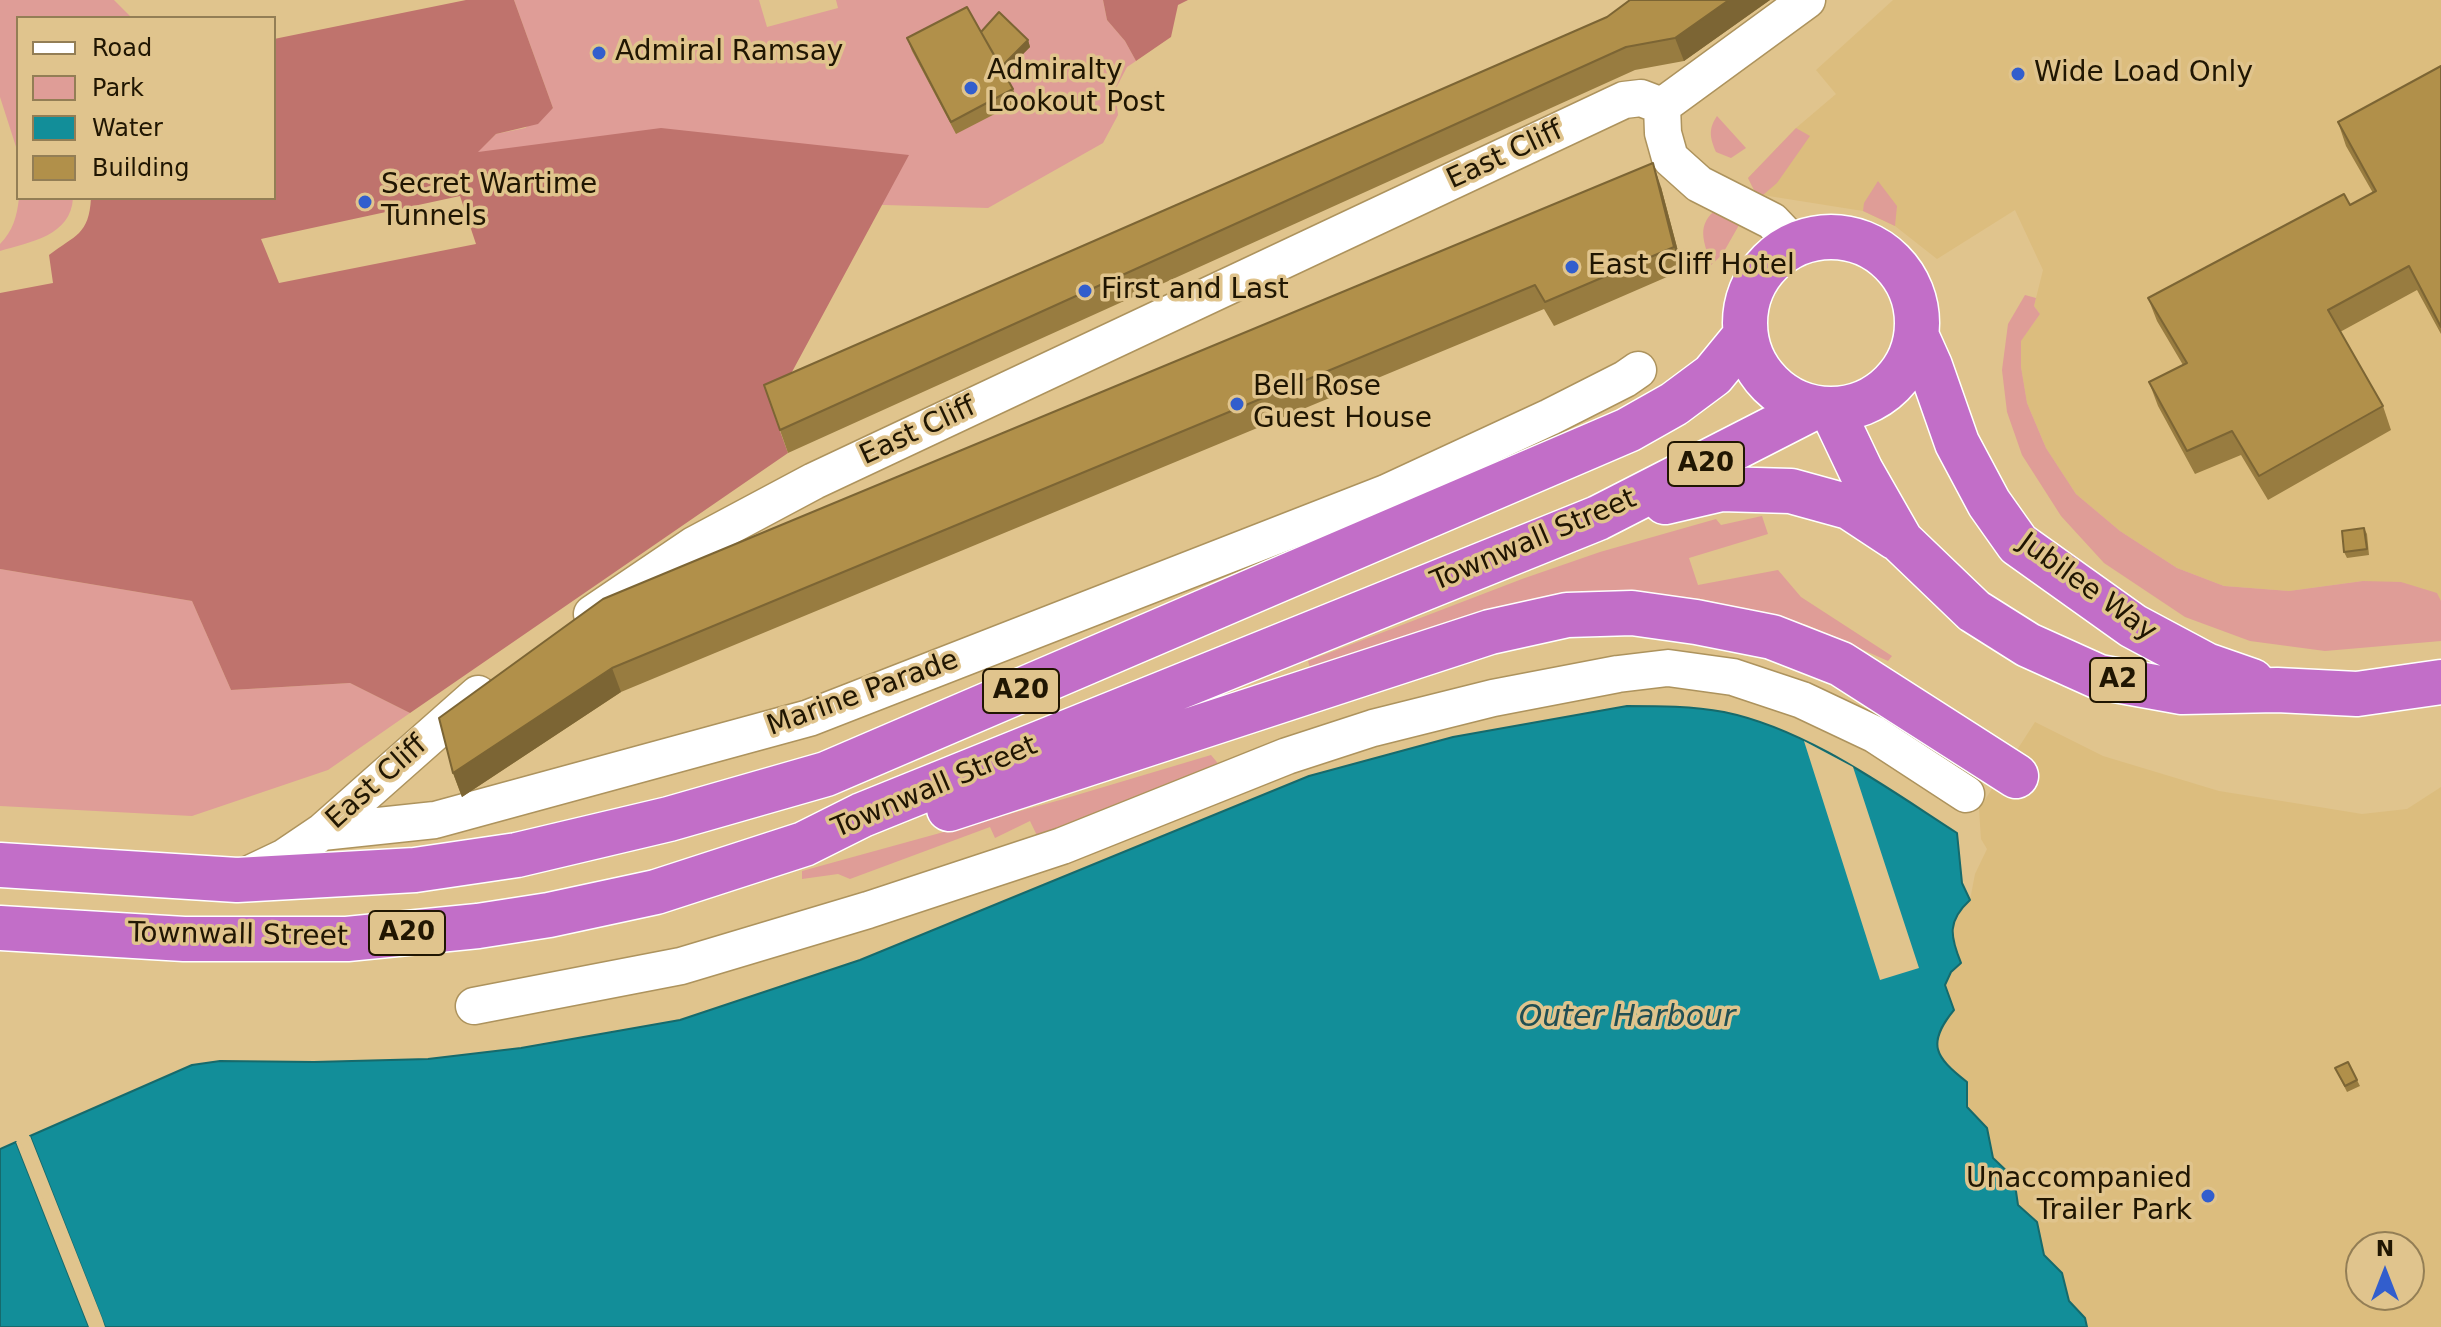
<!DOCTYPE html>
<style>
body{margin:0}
#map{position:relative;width:2441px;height:1327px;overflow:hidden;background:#e0c48d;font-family:"DejaVu Sans",sans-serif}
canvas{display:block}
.legend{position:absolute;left:16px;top:16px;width:260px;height:184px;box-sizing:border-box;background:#e0c48d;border:2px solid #937e55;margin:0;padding:10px 14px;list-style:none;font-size:24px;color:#201602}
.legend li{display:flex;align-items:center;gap:16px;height:40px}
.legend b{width:40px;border:2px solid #937e55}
.north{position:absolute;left:2345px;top:1231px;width:80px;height:80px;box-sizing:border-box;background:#e0c48d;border:2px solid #937e55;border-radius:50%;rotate:0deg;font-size:22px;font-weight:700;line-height:32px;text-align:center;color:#201602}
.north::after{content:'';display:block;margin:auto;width:28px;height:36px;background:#325ecd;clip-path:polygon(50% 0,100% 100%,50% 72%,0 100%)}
</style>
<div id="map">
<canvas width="2441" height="1327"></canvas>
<ul class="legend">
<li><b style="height:10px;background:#fff"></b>Road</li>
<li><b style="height:22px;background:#df9d97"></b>Park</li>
<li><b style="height:22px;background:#128e99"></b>Water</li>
<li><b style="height:22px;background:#b1904a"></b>Building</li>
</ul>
<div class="north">N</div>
</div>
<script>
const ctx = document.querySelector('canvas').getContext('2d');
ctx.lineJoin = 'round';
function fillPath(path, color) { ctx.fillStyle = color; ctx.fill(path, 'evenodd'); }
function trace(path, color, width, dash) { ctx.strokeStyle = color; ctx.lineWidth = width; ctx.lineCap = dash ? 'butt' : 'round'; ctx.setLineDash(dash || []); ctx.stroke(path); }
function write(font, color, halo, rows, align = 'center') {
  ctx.font = font + ' "DejaVu Sans",sans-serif'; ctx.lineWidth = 7; ctx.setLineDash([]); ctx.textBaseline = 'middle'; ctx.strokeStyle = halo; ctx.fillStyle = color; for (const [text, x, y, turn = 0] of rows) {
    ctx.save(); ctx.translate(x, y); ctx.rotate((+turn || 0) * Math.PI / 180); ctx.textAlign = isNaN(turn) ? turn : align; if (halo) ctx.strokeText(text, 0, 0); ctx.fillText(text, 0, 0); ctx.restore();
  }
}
const built = new Path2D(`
 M 1893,0 L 2441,0 L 2441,601 L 2437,593 L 2363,581 L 2289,591 L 2224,586 L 2177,568 L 2120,531 L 2076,494 L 2046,448 L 2027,403 L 2021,367 L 2021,340 L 2040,314 L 2034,306 L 2043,270 L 2015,210 L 1937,259 L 1895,226 L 1863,211 L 1756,194 L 1748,178 L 1796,128 L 1836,94 L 1816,70 Z
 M 2035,722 L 2103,756 L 2219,791 L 2313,806 L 2362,814 L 2407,809 L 2441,787 L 2441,1327 L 2087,1327 L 2085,1318 L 2069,1301 L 2062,1273 L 2044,1255 L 2037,1222 L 2018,1205 L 2014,1178 L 1993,1158 L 1987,1128 L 1967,1107 L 1966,1082 L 1943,1061 L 1937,1045 L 1940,1027 L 1954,1010 L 1945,985 L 1951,972 L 1961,963 L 1954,946 L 1951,930 L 1957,912 L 1970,900 L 1975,874 L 1987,849 L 1981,839 L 1979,809 ZM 2361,1247 L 2409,1247 L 2409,1295 L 2361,1295 Z`);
const green = new Path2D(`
 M 0,0 L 114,0 L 132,18 L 18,18 L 18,153 L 0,97 Z
 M 514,0 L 759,0 L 767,27 L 838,8 L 836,0 L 1103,0 L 1107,20 L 1125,41 L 1136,61 L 1127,67 L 1115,90 L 1118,115 L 1103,143 L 988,208 L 471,193 L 449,198 L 449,179 L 496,134 L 525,128 L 553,108 ZM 983,39 L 1030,46 L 1029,47 L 1003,74 Z
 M 1717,116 L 1746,148 L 1731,158 L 1716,152 C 1710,138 1708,129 1717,116 Z
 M 1796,128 L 1810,136 L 1777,183 L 1763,195 L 1756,194 L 1748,178 Z
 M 1878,181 L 1897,206 L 1895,226 L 1863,211 L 1864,203 Z
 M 19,198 L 73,198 C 71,236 30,242 0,251 L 0,244 C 13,231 17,216 19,198 Z
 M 1718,208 L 1743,218 L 1722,255 L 1711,265 C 1704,241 1695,225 1718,208 Z
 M 2025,295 L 2036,298 L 2034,306 L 2040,314 L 2021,341 L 2021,367 L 2027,403 L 2046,448 L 2076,494 L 2120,531 L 2177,568 L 2224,586 L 2289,591 L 2363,581 L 2401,582 L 2437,593 L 2441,601 L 2441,641 L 2325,651 L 2250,641 L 2185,617 L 2104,563 L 2061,516 L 2022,455 L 2007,412 L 2002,370 L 2008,324 Z
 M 1762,516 L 1768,534 L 1689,558 L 1698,585 L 1778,570 L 1801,597 L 1892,656 L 1888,661 L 1807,625 L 1702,599 L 1600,593 L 1311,671 L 1308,661 L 1522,579 L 1600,552 L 1716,519 L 1721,525 Z
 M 0,569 L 192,601 L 231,690 L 350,683 L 410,713 L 328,770 L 192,816 L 0,806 Z
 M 1211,755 L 1221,767 L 1041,844 L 1030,821 L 995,838 L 990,827 L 850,879 L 838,874 L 802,879 L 802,871 L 1060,800 Z`);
const forest = new Path2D(`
 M 466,0 L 514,0 L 553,108 L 538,124 L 496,134 L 478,152 L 661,128 L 909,155 L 772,409 L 788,453 L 410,713 L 350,683 L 231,690 L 192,601 L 0,569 L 0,293 L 53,283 L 49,255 C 75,235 89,235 91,198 L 274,198 L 274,39 ZM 460,196 L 476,244 L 279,283 L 261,239 Z
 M 1103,0 L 1188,0 L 1178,5 L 1171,37 L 1136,61 L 1125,41 L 1107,20 Z`);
const water = new Path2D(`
 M 1627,706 C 1659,706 1692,706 1724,712 C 1807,729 1887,788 1957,833 L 1962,883 L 1970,900 C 1947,921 1950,936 1961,963 L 1951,972 L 1945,985 L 1954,1010 C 1926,1044 1935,1057 1967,1082 L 1967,1107 L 1987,1128 L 1993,1158 L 2014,1178 L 2018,1205 L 2037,1222 L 2044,1255 L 2062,1273 L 2069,1301 L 2085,1318 L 2087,1327 L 105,1327 L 30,1136 L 192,1065 L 220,1061 L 314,1062 L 428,1059 L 521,1048 L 680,1020 L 860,960 L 1309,776 L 1453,737 Z
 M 16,1142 L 89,1327 L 0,1327 L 0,1149 Z`);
const pier = new Path2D(`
 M 1804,741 L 1853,767 L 1919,968 L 1880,980 Z
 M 30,1136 L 102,1318 L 105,1327 L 101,1327 L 26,1138 Z
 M 20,1140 L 93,1326 L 93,1327 L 89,1327 L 16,1142 Z`);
const minor = new Path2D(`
 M 1662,106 L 1663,133 L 1670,158 L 1699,184 L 1772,221 L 1794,244
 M 1662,106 L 1807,0
 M 592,614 L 694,545 L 814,481 L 1624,100 L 1641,98 L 1662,106
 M 322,832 L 435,820 L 809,718 L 1386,493 L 1550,417 L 1625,379 L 1638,370
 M 245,876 L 285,857 L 322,832 L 478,694
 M 474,1006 L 681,966 L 868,910 L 1062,846 L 1287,756 L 1373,728 L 1493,698 L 1618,674 L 1668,668 L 1733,677 L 1802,700 L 1874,734 L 1966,794`);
const highway = new Path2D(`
 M1745 323a86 86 0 1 1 172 0a86 86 0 1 1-172 0Z
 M 1917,337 L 1930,366 L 1957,443 L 1989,503 L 2018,544 L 2133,626 L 2206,665 L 2252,681
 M 1832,410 L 1861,471 L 1901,541 L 1974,611 L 2028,645 L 2099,677 L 2182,692 L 2277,690 L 2357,694 L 2441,682
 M 1665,502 L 1721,489 L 1791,491 L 1849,507 L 1896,538
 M 949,809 L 1490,632 L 1567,615 L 1632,613 L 1696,622 L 1772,637 L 1841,664 L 2016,776
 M 0,865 L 237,880 L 415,870 L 517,855 L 669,819 L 826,774 L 1628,430 L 1674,404 L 1713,375 L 1745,336
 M 0,928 L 184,939 L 347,939 L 478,926 L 549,915 L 656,892 L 804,844 L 862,815 L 1598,518 L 1813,408`);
const wall = new Path2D(`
 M 1630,0 L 1770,0 L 1684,61 L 1635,70 L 788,453 L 764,385 L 1607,17 Z
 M 981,32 L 1028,40 L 1030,47 L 1004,73 L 1013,89 L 1018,102 L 956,134 L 912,51 L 907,38 Z
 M 2441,66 L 2441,334 L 2417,290 L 2340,332 L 2383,406 L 2391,430 L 2268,500 L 2241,455 L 2195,474 L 2158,406 L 2149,382 L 2183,365 L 2157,321 L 2148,298 L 2350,205 L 2373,193 L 2346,146 L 2338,122 Z
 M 1661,187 L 1683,270 L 1554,326 L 1544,309 L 621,692 L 462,797 L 453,773 L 439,718 Z
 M 2364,528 L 2367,534 L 2369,555 L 2347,558 L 2344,552 Z
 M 2335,1068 L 2357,1080 L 2360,1086 L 2347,1092 Z`);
const shadedWall = new Path2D(`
 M 1729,0 L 1770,0 L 1684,61 L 1675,38 Z
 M 1028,40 L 1030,47 L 1003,74 L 1000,68 Z
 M 1653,163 L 1661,187 L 1683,270 L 1674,247 Z
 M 612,668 L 621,692 L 462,797 L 453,773 Z`);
const building = new Path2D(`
 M 1630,0 L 1729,0 L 1675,38 L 1626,47 L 780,430 L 764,385 L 1607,17 Z
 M 967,7 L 1013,89 L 951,122 L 907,38 Z
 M 999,12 L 1028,40 L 1001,67 L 981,32 Z
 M 2441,66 L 2441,327 L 2409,266 L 2328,310 L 2383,406 L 2259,476 L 2232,431 L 2187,451 L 2149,382 L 2187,363 L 2148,298 L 2344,194 L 2350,205 L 2376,191 L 2338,122 Z
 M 1653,163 L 1674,247 L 1545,302 L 1535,285 L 612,668 L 453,773 L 439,718 L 603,599 Z
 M 2364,528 L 2367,549 L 2344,552 L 2342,531 Z
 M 2348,1062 L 2357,1080 L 2345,1086 L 2335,1068 Z`);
const markers = [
 [599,53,8,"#325ecd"],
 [2018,74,8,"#325ecd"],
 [971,88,8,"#325ecd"],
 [365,202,8,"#325ecd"],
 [1572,267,8,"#325ecd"],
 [1085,291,8,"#325ecd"],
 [1237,404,8,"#325ecd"],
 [2208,1196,8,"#325ecd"]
];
const shields = [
 [1706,464,76],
 [2118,680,56],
 [1021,691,76],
 [407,933,76]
];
const shieldNames = [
 ["A20",1706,464],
 ["A2",2118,680],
 ["A20",1021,691],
 ["A20",407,933]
];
const poiNames = [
 ["Admiral Ramsay",615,53],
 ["Admiralty",987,72],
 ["Lookout Post",987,104],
 ["Wide Load Only",2034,74],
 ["Secret Wartime",381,186],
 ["Tunnels",381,218],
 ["East Cliff Hotel",1588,267],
 ["First and Last",1101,291],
 ["Bell Rose",1253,388],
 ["Guest House",1253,420],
 ["Unaccompanied",2192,1180,"right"],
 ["Trailer Park",2192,1212,"right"]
];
const streetNames = [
 ["East Cliff",1505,156,-25],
 ["East Cliff",918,432,-25],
 ["Townwall Street",1534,541,-23],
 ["Jubilee Way",2087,588,36],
 ["Marine Parade",863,694,-20],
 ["East Cliff",377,783,-42],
 ["Townwall Street",935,788,-23],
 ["Townwall Street",238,936,1]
];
const waterNames = [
 ["Outer Harbour",1627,1018]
];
fillPath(built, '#dcbd7e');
fillPath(green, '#df9d97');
fillPath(forest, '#bf736d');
fillPath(water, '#128e99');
trace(water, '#166a6c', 2);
fillPath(pier, '#e0c48d');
trace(minor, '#ad935d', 39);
trace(highway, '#fff', 47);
trace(minor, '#fff', 36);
trace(highway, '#c26ec8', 44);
fillPath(wall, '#987c40');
fillPath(shadedWall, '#7c6534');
fillPath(building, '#b1904a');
trace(building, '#7c6534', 2);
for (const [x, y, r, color] of markers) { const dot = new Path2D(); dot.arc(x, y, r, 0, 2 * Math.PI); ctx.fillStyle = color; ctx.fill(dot); trace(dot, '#e0c48d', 3); }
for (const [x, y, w] of shields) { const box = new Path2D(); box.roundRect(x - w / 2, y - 22, w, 44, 6); ctx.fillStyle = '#e0c48d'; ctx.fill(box); trace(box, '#201602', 2); }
write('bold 26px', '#201602', null, shieldNames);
write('28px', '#201602', '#e0c48d', poiNames, 'left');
write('28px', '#201602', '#e0c48d', streetNames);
write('italic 30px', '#204f54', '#e0c48d', waterNames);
</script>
